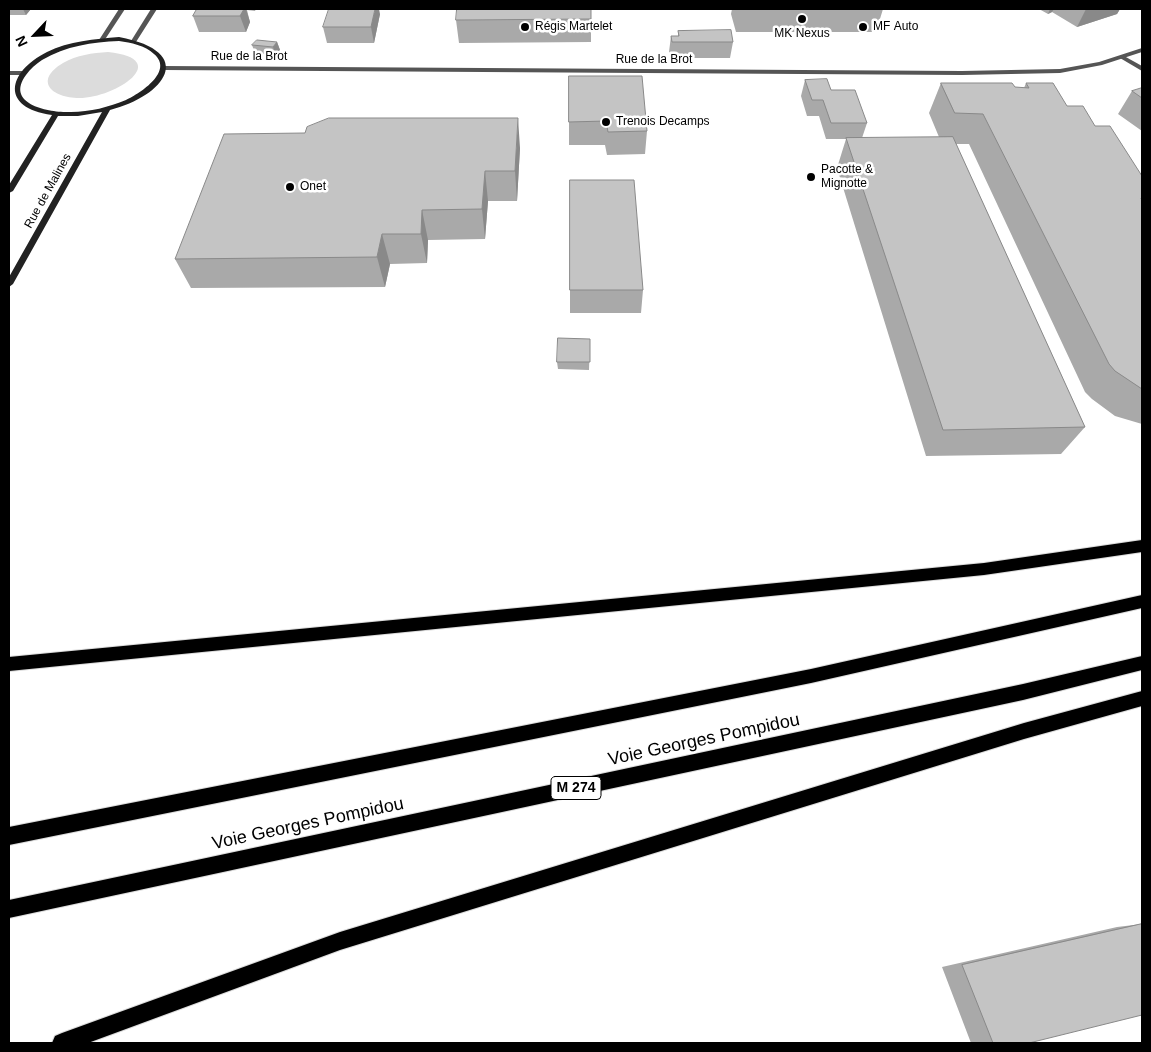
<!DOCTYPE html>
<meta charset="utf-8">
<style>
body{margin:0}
#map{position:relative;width:1151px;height:1052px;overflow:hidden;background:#fff;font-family:Helvetica,sans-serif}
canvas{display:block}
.frame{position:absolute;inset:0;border:10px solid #000;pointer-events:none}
.north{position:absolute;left:10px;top:10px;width:50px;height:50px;-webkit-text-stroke:4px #fff;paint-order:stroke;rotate:245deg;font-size:14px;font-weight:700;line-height:20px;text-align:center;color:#000}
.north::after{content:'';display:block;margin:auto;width:18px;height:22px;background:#000;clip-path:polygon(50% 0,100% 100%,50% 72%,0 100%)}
</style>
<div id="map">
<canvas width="1151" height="1052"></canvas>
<div class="frame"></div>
<div class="north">N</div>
</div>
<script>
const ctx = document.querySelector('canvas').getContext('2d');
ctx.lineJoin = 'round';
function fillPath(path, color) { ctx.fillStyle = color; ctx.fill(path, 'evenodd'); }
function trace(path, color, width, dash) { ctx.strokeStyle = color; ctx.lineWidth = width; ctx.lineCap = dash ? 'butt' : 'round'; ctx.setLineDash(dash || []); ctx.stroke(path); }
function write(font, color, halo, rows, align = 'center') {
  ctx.font = font + ' Helvetica,sans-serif'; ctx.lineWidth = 5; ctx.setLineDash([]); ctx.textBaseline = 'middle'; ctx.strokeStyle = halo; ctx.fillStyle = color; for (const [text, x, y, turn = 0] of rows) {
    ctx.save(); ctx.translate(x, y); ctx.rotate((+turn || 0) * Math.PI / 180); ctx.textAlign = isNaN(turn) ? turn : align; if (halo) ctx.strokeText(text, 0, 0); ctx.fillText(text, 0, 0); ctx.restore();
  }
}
const green = new Path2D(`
 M 108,52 C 174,59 116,98 79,98 C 52,98 33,81 63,63 C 77,55 92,53 108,52 Z`);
const service = new Path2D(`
 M 1120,56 L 1124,56 L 1142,66 L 1142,71 L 1120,58 Z`);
const minor = new Path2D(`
 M 119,9 L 125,9 L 104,41 L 100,41 L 99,40 Z
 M 151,9 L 157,9 L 136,42 L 132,42 L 131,41 Z
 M 1142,48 L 1142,52 L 1102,65 L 1060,73 L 962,75 L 164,70 L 161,68 L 164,66 L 962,71 L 1060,69 L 1099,62 Z
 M 9,71 L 23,71 L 26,73 L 23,75 L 9,75 Z`);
const secondary = new Path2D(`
 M 119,37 C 198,52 165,96 110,110 L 13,284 L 9,287 L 9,277 L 102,112 L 78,116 L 58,116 L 13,191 L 9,193 L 9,185 L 52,115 C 0,108 7,72 47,52 C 69,41 95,39 119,37 ZM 119,41 C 131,43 145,45 154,54 C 174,71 141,93 126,100 C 109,107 90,112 71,112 C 51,113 4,105 26,75 C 30,69 36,64 42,60 C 66,46 92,42 119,41 Z`);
const trunk = new Path2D(`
 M 1142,540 L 1142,552 L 984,575 L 9,671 L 9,657 L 984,563 Z
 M 1142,595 L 1142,608 L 811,683 L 9,845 L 9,827 L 811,669 Z
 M 1142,656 L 1142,670 L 1023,700 L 9,918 L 9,900 L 1023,684 Z
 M 1142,691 L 1142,706 L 1024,739 L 340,950 L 88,1043 L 52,1043 L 55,1036 L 62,1033 L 340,932 L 1024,723 Z`);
const wall = new Path2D(`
 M 9,9 L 31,9 L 26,15 L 9,15 Z
 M 197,9 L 256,9 L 255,11 L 247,10 L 250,22 L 246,32 L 199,32 L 193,16 Z
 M 732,9 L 883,9 L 876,32 L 736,32 L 731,14 Z
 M 1039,9 L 1120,9 L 1117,14 L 1077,27 L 1052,12 L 1048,14 Z
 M 380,14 L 374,43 L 327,43 L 323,27 Z
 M 591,19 L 591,42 L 459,43 L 456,20 Z
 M 678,31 L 733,42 L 730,58 L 670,58 L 669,52 L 671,36 L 678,36 Z
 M 277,42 L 280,50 L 275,55 L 255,53 L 252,45 Z
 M 569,76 L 647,131 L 645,154 L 607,155 L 605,145 L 569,145 Z
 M 805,80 L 831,90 L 867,123 L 862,138 L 939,137 L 929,113 L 941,83 L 1024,88 L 1026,83 L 1067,106 L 1095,126 L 1142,176 L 1142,424 L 1115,416 L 1092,399 L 1085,392 L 969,144 L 956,144 L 1085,427 L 1061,454 L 926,456 L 837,168 L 846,139 L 826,139 L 819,116 L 807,116 L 801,96 Z
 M 1142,88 L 1142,131 L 1118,114 L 1132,91 Z
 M 520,148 L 517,201 L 488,201 L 485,239 L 428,240 L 427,263 L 390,264 L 385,287 L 191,288 L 175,259 Z
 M 570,180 L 643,290 L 641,313 L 570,313 Z
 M 590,339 L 589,370 L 558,369 L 557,362 Z
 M 1142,924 L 1029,1043 L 971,1043 L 942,967 L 1117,927 Z`);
const shadedWall = new Path2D(`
 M 23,9 L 31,9 L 26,15 Z
 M 244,9 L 246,9 L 250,22 L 246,32 L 240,16 Z
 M 375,9 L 379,9 L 380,14 L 374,43 L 371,27 Z
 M 1050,9 L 1054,9 L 1052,12 L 1048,14 Z
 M 1086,9 L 1120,9 L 1117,14 L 1077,27 Z
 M 277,42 L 280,50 L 275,55 L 273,47 Z
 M 518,118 L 520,148 L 517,201 L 515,171 Z
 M 485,171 L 488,201 L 485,239 L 482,209 Z
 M 422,210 L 428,240 L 427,263 L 421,234 Z
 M 382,234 L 390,264 L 385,287 L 377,257 Z`);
const building = new Path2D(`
 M 197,9 L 244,9 L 240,16 L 193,16 Z
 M 329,9 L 375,9 L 371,27 L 323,27 Z
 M 457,9 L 591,9 L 591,19 L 456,20 Z
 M 731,30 L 733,42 L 672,42 L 671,36 L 679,36 L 678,31 Z
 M 257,40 L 277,42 L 273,47 L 252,45 Z
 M 569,76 L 642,76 L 647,131 L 608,132 L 606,121 L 569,122 Z
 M 827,79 L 831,90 L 855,90 L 867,123 L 831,123 L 823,100 L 812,100 L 805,80 Z
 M 941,83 L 1012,83 L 1015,87 L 1029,88 L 1026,83 L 1053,83 L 1067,106 L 1083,106 L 1095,126 L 1110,126 L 1142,176 L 1142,198 L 1141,198 L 1142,201 L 1142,389 L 1115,371 L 1109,364 L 983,114 L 955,113 Z
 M 1142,88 L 1142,98 L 1132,91 Z
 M 329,118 L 518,118 L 515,171 L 485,171 L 482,209 L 422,210 L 421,234 L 382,234 L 377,257 L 175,259 L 224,134 L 305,133 L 307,127 Z
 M 953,137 L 1085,427 L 943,430 L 846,138 Z
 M 570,180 L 634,180 L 643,290 L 570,290 Z
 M 558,338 L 590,339 L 590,362 L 557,362 Z
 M 1142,924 L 1142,1015 L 1029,1043 L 993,1043 L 962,965 Z`);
const markers = [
 [802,19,5,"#000"],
 [525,27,5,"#000"],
 [863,27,5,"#000"],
 [606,122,5,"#000"],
 [811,177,5,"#000"],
 [290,187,5,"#000"]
];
const farPoinames = [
 ["Régis Martelet",535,27],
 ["MF Auto",873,27],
 ["MK Nexus",802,34,"center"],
 ["Trenois Decamps",616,122],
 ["Pacotte &",821,170],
 ["Mignotte",821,184],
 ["Onet",300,187]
];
const farStreetnames = [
 ["Rue de la Brot",249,57],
 ["Rue de la Brot",654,60],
 ["Rue de Malines",48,191,-61]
];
const shields = [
 [576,788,50]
];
const shieldNames = [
 ["M 274",576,788]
];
const nearStreetnames = [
 ["Voie Georges Pompidou",704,740,-12],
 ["Voie Georges Pompidou",308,824,-12]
];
fillPath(green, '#dcdcdc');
trace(trunk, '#dbdbdb', 2);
fillPath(service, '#555');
fillPath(minor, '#555');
fillPath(secondary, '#222');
fillPath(trunk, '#000');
fillPath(wall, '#a9a9a9');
fillPath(shadedWall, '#898989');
fillPath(building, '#c4c4c4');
trace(building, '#898989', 1);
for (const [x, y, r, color] of markers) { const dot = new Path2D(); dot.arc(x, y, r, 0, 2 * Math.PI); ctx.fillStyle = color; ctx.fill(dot); trace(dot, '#fff', 2); }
write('12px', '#000', '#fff', farPoinames, 'left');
write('12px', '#000', '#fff', farStreetnames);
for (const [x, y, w] of shields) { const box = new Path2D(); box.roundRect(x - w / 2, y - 11.5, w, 23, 4); ctx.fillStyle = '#fff'; ctx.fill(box); trace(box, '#000', 1); }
write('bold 14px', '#000', null, shieldNames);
write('18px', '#000', '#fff', nearStreetnames);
</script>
